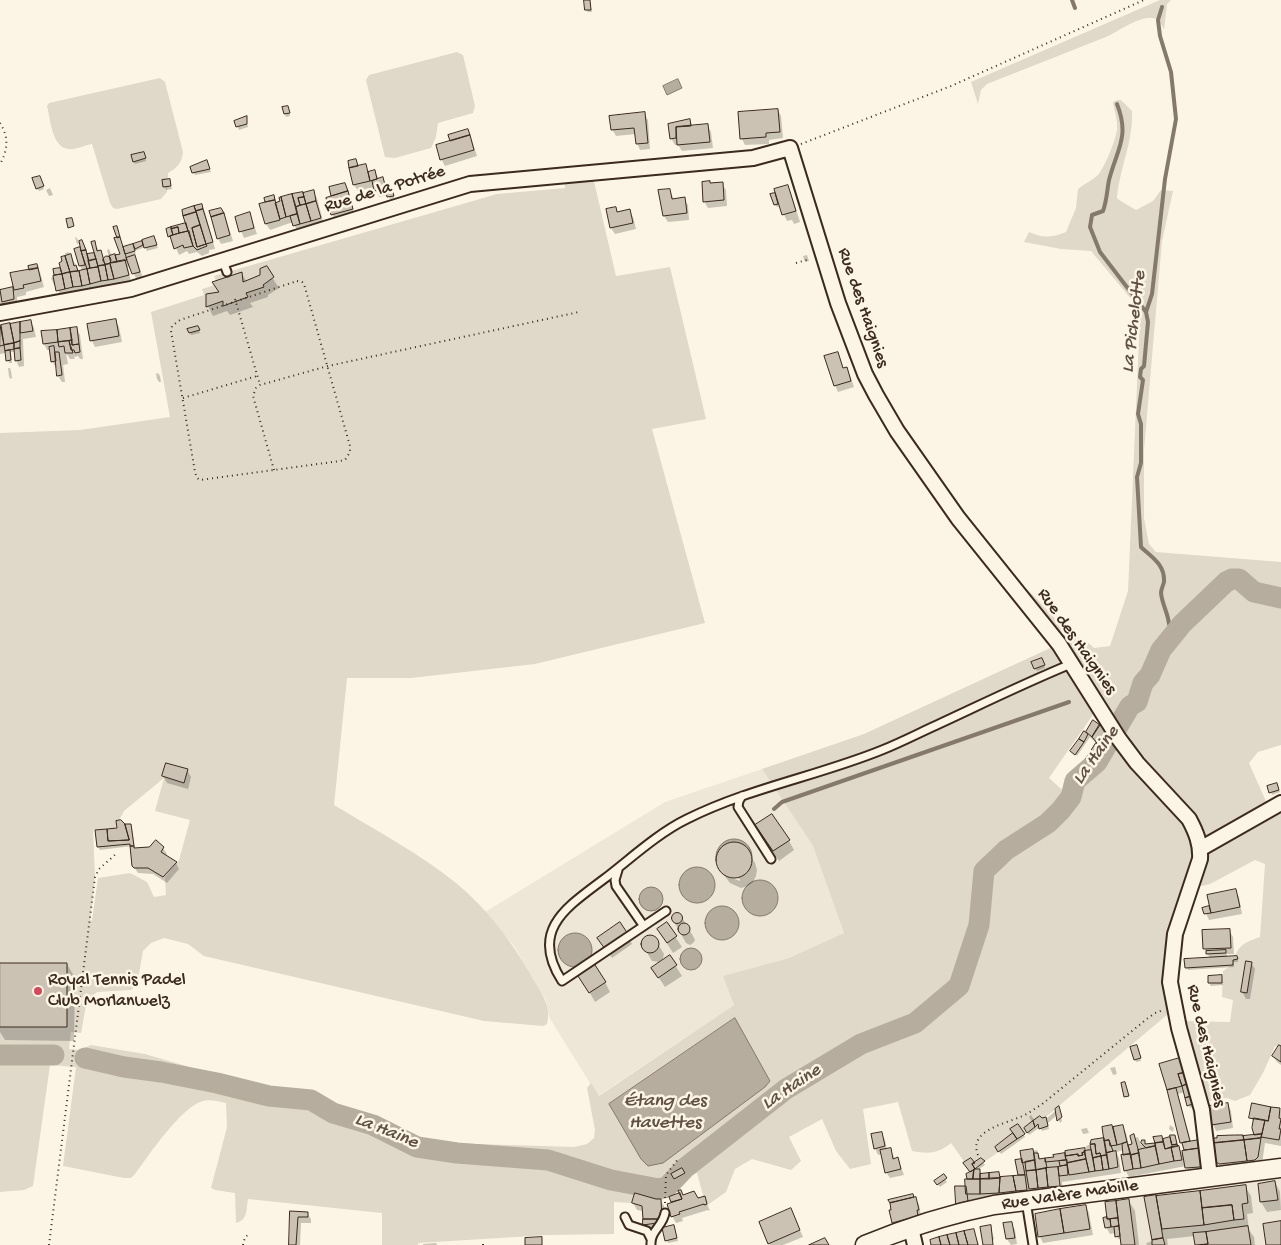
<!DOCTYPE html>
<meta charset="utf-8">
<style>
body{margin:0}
canvas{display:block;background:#fcf5e5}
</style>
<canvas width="1281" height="1245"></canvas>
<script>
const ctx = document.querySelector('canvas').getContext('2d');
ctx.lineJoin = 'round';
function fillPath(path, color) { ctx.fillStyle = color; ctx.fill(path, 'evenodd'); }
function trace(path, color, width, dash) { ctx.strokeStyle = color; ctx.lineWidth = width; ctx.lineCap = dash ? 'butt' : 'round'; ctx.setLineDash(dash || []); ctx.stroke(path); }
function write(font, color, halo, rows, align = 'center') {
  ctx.font = font + ' "Gochi Hand",sans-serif'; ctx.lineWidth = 5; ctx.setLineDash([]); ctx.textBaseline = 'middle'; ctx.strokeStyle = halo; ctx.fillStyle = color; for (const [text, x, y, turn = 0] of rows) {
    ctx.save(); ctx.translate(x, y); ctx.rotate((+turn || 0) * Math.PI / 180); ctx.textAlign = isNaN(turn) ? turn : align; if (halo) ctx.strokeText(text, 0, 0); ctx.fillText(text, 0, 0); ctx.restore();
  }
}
const built = new Path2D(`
 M 762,769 L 813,846 L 844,933 L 789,958 L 724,976 L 734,1005 L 598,1096 L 549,1017 L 546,1000 L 514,946 L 485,912 L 665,802 Z
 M 1281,1168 L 1281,1245 L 1122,1245 L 1115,1197 Z`);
const green = new Path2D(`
 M 1160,0 L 1171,0 L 1167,4 L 1164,30 C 1163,27 1160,22 1158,20 C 1145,11 1118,32 1106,37 L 987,84 L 981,90 L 978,104 L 971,82 Z
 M 457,52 L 463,55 L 475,106 L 473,113 L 438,123 L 436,137 L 431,148 L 395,158 L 385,157 L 366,80 L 369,75 Z
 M 160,78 L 165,82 L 183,152 C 182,163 177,168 168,173 L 167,192 L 161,199 L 117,209 L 113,208 L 110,203 L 92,144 C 86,145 80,148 73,149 C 52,152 51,121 47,106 L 49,103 Z
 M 1117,100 L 1121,100 L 1132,111 C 1133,144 1120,166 1117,198 L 1119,200 L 1136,210 L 1153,201 L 1161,190 L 1173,191 L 1162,241 L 1144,450 L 1144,518 L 1149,544 L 1156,552 L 1281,562 L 1281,745 L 1258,752 L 1249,763 L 1272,815 L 1281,808 L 1281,1048 L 1275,1046 L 1263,1073 L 1250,1095 L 1235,1101 L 1227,1098 L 1204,1102 L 1184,1021 L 1230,1022 L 1233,1000 L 1222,997 L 1223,971 L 1232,965 C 1237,947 1242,943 1260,937 L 1265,864 L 1255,860 L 1210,884 L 1202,886 L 1195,882 L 1202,841 L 1140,761 L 1010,577 C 1034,591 1048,614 1068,631 C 1077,638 1087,640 1094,648 L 1110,646 L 1128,591 L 1140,316 L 1137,306 L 1091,251 L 1061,249 L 1024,242 L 1029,232 C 1043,238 1051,238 1066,232 L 1076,208 L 1078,189 C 1084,184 1091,181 1097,176 C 1104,169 1116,140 1117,129 C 1118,120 1114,111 1113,102 Z
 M 593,177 L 616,276 L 670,267 L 706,419 L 652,429 L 705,623 L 535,664 L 411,678 L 347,678 L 334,805 C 375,830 419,853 456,883 C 487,908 511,941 531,975 C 540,991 552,1005 547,1024 L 543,1026 L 484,1021 L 204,956 L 188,944 L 164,938 L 151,943 L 143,951 L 137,985 L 131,990 L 97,992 L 87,1000 L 81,1033 L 71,1032 L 69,1049 L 80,1050 L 91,1045 L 145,1054 L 278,1093 L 317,1097 L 366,1117 L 412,1139 L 445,1143 L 574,1147 L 587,1144 L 594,1138 L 595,1130 L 587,1088 L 591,1083 L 599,1096 L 734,1005 L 723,976 L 789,958 L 844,933 L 813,846 L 762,769 L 864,734 L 1059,644 L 1099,706 L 1049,778 L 1070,797 L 1073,797 L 1077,783 L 1100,763 L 1114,739 L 1199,842 L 1182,910 L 1173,1014 L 1168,1014 L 1028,1132 L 978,1166 L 968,1167 L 951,1143 C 938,1154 928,1154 912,1151 L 898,1102 L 863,1109 L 871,1164 L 850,1169 L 836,1151 L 822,1119 L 789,1137 L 801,1161 L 791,1170 L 752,1159 L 735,1169 L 726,1192 L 706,1206 L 697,1173 L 663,1183 L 637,1181 L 632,1203 L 614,1202 L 614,1234 L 548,1235 L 418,1243 L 418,1245 L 382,1245 L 382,1213 L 248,1199 C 246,1210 248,1220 236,1223 L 235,1193 L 215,1190 L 211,1188 L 227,1127 L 226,1103 C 220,1102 210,1099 203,1101 C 181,1107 149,1155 135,1174 L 131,1178 L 124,1178 L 63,1166 L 76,1067 L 50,1065 L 33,1186 L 24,1190 L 0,1192 L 0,433 L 80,430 L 170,417 L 151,312 L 204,295 L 202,289 L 218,284 L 214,276 L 497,194 L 565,188 L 564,179 ZM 164,778 L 155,811 L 190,820 L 179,860 L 165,877 L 166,895 L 154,897 L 147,882 L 130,873 L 98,878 L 92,920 L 90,921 L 95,877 L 93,830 L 115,828 L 124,811 Z`);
const water = new Path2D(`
 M 678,79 L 682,88 L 667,95 L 663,86 Z
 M716 857a18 18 0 1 1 36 0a18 18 0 1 1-36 0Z
 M679 885a18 18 0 1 1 36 0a18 18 0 1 1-36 0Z
 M742 898a18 18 0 1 1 36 0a18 18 0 1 1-36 0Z
 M639 899a12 12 0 1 1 24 0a12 12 0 1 1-24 0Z
 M705 923a17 17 0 1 1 34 0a17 17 0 1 1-34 0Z
 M558 950a17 17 0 1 1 34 0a17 17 0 1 1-34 0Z
 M680 959a11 11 0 1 1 22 0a11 11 0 1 1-22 0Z
 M 735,1018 L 770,1081 L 765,1087 L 663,1163 L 648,1166 L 641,1159 L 609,1104 Z`);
const shadow = new Path2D(`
 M 585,0 L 590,0 L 592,12 L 588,12 L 586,10 Z
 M 283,108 L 289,110 L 290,116 L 286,117 Z
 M 778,110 L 781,116 L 783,138 L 769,140 L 769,144 L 745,145 L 742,139 L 740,113 Z
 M 644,114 L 648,120 L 650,149 L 640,150 L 637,143 L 636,134 L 616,136 L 612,129 Z
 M 246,118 L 248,127 L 239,130 L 235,121 Z
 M 690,121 L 693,127 L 708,126 L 711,132 L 713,148 L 682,151 L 678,145 L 675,145 L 671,138 L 670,125 Z
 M 468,131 L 471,137 L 477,156 L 445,166 L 441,159 L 452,142 Z
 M 145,156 L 146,161 L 135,164 L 134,162 Z
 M 356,161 L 360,167 L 365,166 L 369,173 L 375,172 L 379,179 L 383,178 L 387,188 L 392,190 L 394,198 L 390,199 L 388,195 L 379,197 L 374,187 L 358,191 L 354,185 Z
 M 208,164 L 211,172 L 195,175 L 193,172 Z
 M 41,180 L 44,189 L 39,191 L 37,188 Z
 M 163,181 L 170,183 L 172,189 L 166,190 Z
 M 344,184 L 348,191 L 355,215 L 336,221 L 332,214 L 333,197 L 330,188 Z
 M 722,184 L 726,190 L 727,206 L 708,208 L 704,201 Z
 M 787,186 L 791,193 L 800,222 L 794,224 L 792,220 L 787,221 L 780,206 L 777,207 L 775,205 L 772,195 Z
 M 50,188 L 53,195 L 49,196 L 46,190 Z
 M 670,190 L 674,200 L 684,199 L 688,205 L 689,220 L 668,222 L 664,216 Z
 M 313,191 L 317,198 L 324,225 L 298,232 L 293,222 L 270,230 L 266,224 L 265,199 L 273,197 L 277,203 L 281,202 L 281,199 Z
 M 201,205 L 205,212 L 215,249 L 209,250 L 209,253 L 202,256 L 197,252 L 189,254 L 187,251 L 179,255 L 168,229 L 187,224 L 184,211 Z
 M 615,208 L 618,213 L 629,211 L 633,217 L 636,229 L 615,234 L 611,228 Z
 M 250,214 L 257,234 L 244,238 L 241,231 Z
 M 225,216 L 233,241 L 221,244 L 218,238 Z
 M 75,237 L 76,237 L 79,242 L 82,241 L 87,256 L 96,254 L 94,243 L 104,258 L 109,257 L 107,250 L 109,249 L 112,257 L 121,255 L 120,239 L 124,248 L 154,238 L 158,248 L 147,251 L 145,247 L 135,251 L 136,254 L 133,255 L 138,263 L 143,278 L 137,280 L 130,266 L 128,267 L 131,282 L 61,297 L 56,285 L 54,285 L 51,278 L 53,277 L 56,283 L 54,270 L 62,269 L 66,257 L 65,253 L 69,252 L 79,272 L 82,271 L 75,250 L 80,249 L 82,253 L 81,243 L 77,244 Z
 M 807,255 L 809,261 L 805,262 L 803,256 Z
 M 36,265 L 40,272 L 44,287 L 26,292 L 26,295 L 17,297 L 17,305 L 0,309 L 0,287 L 1,291 L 15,288 L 30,269 Z
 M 266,268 L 279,288 L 268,295 L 268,297 L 250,303 L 253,307 L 230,315 L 227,311 L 213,316 L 208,306 L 241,273 L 247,282 L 261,276 Z
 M 115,320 L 119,327 L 122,342 L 95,347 L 92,341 L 89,325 Z
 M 31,321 L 34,328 L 36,337 L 23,339 L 24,366 L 19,367 L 16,360 L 15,352 L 11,352 L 12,363 L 9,363 L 6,353 L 0,354 L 0,327 Z
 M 76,328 L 80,335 L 83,359 L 80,359 L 78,356 L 74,357 L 75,359 L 70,359 L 66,353 L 68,364 L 63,365 L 65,382 L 62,382 L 58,376 L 58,368 L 56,368 L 52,361 L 51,350 L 47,350 L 44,344 Z
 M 199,330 L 200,333 L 191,335 L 190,332 Z
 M 838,353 L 844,369 L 846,369 L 850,375 L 854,387 L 838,392 L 835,385 Z
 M 8,368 L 10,368 L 11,371 L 12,378 L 10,379 L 9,376 Z
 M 158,373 L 160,376 L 161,382 L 159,382 L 157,379 L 156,374 Z
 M 1043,662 L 1045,668 L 1037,671 L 1035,668 Z
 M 1093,722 L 1107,736 L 1111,743 L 1101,760 L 1102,762 L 1098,770 L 1091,765 L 1087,759 L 1097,744 L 1090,737 L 1077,756 L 1072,751 L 1086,734 Z
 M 187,770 L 191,777 L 188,789 L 167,783 L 163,776 Z
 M 1278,787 L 1280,792 L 1272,795 L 1271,792 Z
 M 124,826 L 130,826 L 132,828 L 135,849 L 163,848 L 167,854 L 165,856 L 176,863 L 179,869 L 167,883 L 153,874 L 138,873 L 134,867 L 132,846 L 100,850 L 98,847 Z
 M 762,835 L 789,841 L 794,850 L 779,861 Z
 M 734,844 L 745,848 L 755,863 L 757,870 L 756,876 L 753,882 L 748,886 L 741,888 L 730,883 L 724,875 L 740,881 L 740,879 L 723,873 L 719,867 L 718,855 L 722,849 L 727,845 Z
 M 1235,890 L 1239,897 L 1242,914 L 1209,920 L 1204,909 L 1211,907 Z
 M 678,913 L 681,916 L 693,936 L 695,940 L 693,943 L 690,945 L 686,943 L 673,920 L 673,916 Z
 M 667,924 L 682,947 L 673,953 L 658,929 Z
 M 1229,930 L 1233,937 L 1234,954 L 1227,954 L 1227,957 L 1237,957 L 1238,962 L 1234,962 L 1234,967 L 1188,970 L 1186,967 L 1210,958 L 1204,948 Z
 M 627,935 L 632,944 L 612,958 L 605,948 Z
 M 649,936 L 654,937 L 664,954 L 663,959 L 659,962 L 652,961 L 643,946 L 644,939 Z
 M 670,957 L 682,976 L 665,987 L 653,969 Z
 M 1247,962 L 1251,963 L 1255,969 L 1250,999 L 1246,999 L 1242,992 Z
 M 0,964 L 67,964 L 75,978 L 74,1041 L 5,1040 L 0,1032 Z
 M 1222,977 L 1223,985 L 1211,986 L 1209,983 Z
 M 605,982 L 610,992 L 595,1002 L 586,986 Z
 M 1281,1047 L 1281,1065 L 1277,1062 L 1273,1056 Z
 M 1138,1049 L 1141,1061 L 1136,1062 L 1135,1059 Z
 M 1182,1058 L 1196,1106 L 1190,1108 L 1185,1092 L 1178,1094 L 1191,1142 L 1199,1141 L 1205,1170 L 1190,1174 L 1186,1166 L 1129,1177 L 1125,1170 L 1124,1150 L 1116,1152 L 1119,1158 L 1121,1173 L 1062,1182 L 1063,1192 L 1034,1195 L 1029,1187 L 1030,1196 L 992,1201 L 970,1200 L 971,1207 L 961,1209 L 957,1203 L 967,1187 L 971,1172 L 965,1163 L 975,1164 L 981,1160 L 985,1165 L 979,1169 L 982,1175 L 999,1174 L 1001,1178 L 1020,1177 L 1017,1161 L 1021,1160 L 1024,1166 L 1022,1153 L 1037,1150 L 1041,1160 L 1056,1158 L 1084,1149 L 1087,1153 L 1086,1146 L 1089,1145 L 1093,1151 L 1092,1141 L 1105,1139 L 1112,1126 L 1113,1129 L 1122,1127 L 1126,1133 L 1129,1145 L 1133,1144 L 1134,1138 L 1138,1137 L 1141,1145 L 1144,1142 L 1146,1145 L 1156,1145 L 1161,1137 L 1163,1140 L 1170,1139 L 1178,1147 L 1185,1157 L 1184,1147 L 1160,1065 Z
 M 1115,1067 L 1117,1074 L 1113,1075 L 1110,1068 Z
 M 1228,1104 L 1231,1111 L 1233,1128 L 1216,1131 L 1213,1124 Z
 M 1059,1108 L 1062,1121 L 1060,1123 L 1057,1115 L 1048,1123 L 1049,1129 L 1042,1131 L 1040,1127 L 1029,1135 L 1025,1129 L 1033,1123 L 1029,1117 L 1031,1115 L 1035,1121 L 1041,1120 L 1047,1118 Z
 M 1280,1109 L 1281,1112 L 1281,1146 L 1265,1143 L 1262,1164 L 1221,1168 L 1217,1161 L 1255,1136 L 1254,1123 L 1251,1117 Z
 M 1170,1125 L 1174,1128 L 1173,1132 L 1169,1129 Z
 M 1018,1126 L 1025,1137 L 1001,1154 L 996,1147 L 1014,1134 Z
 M 1087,1128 L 1089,1133 L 1083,1134 L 1081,1129 Z
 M 881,1133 L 885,1140 L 887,1150 L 890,1149 L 895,1159 L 898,1159 L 904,1175 L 890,1178 L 886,1172 L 882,1154 L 878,1155 L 875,1148 Z
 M 681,1169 L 685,1176 L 676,1181 L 672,1175 Z
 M 943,1176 L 947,1182 L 940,1187 L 936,1181 Z
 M 1275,1182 L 1280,1192 L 1281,1210 L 1267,1212 L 1261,1202 Z
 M 1245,1186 L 1251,1196 L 1253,1213 L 1247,1214 L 1249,1230 L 1254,1237 L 1255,1245 L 1196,1245 L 1195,1236 L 1167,1239 L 1168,1245 L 1147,1245 L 1146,1243 L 1153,1241 L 1145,1198 Z
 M 636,1195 L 660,1200 L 664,1206 L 665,1225 L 646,1228 L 643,1211 L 637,1210 L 633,1203 Z
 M 683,1196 L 698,1199 L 704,1197 L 710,1211 L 708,1210 L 682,1218 L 683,1221 L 676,1223 L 672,1216 L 673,1203 L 670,1198 Z
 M 912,1196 L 919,1204 L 921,1216 L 897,1229 L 893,1223 L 893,1211 L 890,1201 Z
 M 1129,1201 L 1135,1211 L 1139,1245 L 1123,1245 L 1122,1239 L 1118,1239 L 1116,1233 L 1110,1234 L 1106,1227 L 1105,1219 Z
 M 1086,1206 L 1089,1213 L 1093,1235 L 1043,1243 L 1040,1237 L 1036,1215 Z
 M 291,1212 L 307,1213 L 311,1219 L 311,1223 L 301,1223 L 300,1245 L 290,1245 Z
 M 794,1216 L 803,1237 L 783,1245 L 770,1245 L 769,1243 Z
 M 1011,1223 L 1015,1230 L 1017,1244 L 1011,1245 L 1007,1239 L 1005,1224 Z
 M 674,1226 L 678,1241 L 668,1243 L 667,1240 Z
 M 991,1227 L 994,1239 L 993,1240 L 993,1245 L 984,1245 Z
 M 973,1230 L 979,1245 L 932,1245 Z
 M 436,1243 L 437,1245 L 423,1245 L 423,1244 Z`);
const stream = new Path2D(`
 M 1072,0 L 1075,8
 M 1162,7 L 1158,20 L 1160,36 L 1171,72 L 1176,119 L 1165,179 L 1152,294 L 1146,312 L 1148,322 L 1144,366 L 1141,369 L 1140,377 L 1143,380 L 1138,414 L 1141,424 L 1141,463 L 1137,477 L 1141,547 C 1151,557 1165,564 1164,582 C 1163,586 1161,589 1161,593 C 1162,604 1168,613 1169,624 L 1177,630
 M 1117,104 C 1130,137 1117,149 1109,180 C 1107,190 1107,200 1103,211 L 1092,215 L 1090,227 L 1100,252 L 1146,312
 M 774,809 L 782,802 L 1069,702`);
const river = new Path2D(`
 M 0,1055 L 54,1055
 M 85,1058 L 124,1067 L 161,1072 L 217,1083 L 269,1096 L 311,1100 L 333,1113 L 373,1125 L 417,1147 L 457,1153 L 548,1160 L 611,1180 L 659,1189 L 667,1187 L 685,1168 L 786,1089 L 861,1044 L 915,1023 L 959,986 L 979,925 L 984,871 L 1006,850 L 1048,823 L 1061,810 L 1071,797 L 1075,781 L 1097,762 L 1130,706 L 1137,702 L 1143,683 L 1150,675 L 1161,650 L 1182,624 L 1226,582 L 1232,579 L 1239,579 L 1254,592 L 1281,598`);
const building = new Path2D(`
 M 584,0 L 590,0 L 591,10 L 585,10 Z
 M 288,106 L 290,113 L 284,114 L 282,107 Z
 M 778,109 L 780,132 L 766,133 L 766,137 L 740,139 L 738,112 Z
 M 645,112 L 648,143 L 636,144 L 634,128 L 611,130 L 609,116 Z
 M 247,116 L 247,124 L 236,127 L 234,121 Z
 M 690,119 L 691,126 L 676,127 L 676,138 L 670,139 L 668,124 Z
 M 708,124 L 710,142 L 677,145 L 676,127 Z
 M 468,129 L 470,135 L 450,141 L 448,135 Z
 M 470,135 L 474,150 L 440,160 L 436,145 Z
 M 144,152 L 146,158 L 133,162 L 131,155 Z
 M 356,159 L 358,166 L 349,168 L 348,161 Z
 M 207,160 L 210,169 L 192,173 L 190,167 Z
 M 366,164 L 370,181 L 353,185 L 349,168 Z
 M 375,170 L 377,179 L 370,181 L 368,172 Z
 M 40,176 L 44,186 L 36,189 L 32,178 Z
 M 383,177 L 386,189 L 374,191 L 372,181 Z
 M 170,179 L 171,186 L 163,187 L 162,180 Z
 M 710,181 L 710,183 L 723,182 L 724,200 L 703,202 L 702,182 Z
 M 345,183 L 348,191 L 331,196 L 329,187 Z
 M 788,185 L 796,211 L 782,215 L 774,189 Z
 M 391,186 L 394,196 L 387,197 L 385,187 Z
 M 670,189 L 672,199 L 685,197 L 687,213 L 663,216 L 658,190 Z
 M 314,190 L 316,201 L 306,204 L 303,193 Z
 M 348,191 L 353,209 L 331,215 L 326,198 Z
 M 303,192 L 304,197 L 298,198 L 300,205 L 296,207 L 292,194 Z
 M 775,193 L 778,204 L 774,205 L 770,194 Z
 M 292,194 L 297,214 L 286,217 L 281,197 Z
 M 274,195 L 275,200 L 265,202 L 264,198 Z
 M 281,197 L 286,217 L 280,219 L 275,203 L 280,201 L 279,198 Z
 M 304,197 L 306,204 L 300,205 L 298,198 Z
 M 275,200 L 280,220 L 265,224 L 259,204 Z
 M 316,201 L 321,218 L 311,221 L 306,204 Z
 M 202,204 L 203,209 L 196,211 L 194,206 Z
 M 306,204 L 311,221 L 300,224 L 296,207 Z
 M 194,206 L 196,212 L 183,216 L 182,210 Z
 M 616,207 L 617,212 L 630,209 L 633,223 L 610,228 L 606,209 Z
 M 221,208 L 224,213 L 211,217 L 209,211 Z
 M 203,209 L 213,242 L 206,244 L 196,211 Z
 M 196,212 L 200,225 L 192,228 L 197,247 L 206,244 L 207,246 L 197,250 L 193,246 L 183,216 Z
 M 250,212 L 254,228 L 239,232 L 235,217 Z
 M 224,213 L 230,235 L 217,239 L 211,217 Z
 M 297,214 L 300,224 L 293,226 L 290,216 Z
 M 72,218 L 74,226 L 68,228 L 66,219 Z
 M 186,223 L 188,231 L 179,233 L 178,227 L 171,229 L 171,227 Z
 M 200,225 L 206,244 L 197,247 L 192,228 Z
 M 117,226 L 120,237 L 117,238 L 113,227 Z
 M 171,227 L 173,235 L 168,237 L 166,229 Z
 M 178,227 L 179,233 L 173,235 L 171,229 Z
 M 189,231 L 193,246 L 184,248 L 183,245 L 174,249 L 170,236 Z
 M 154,236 L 157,245 L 144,248 L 142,240 Z
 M 120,237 L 127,260 L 117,262 L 115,255 L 120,254 L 114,238 Z
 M 82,240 L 86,250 L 81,251 L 79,241 Z
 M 95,241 L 97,251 L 101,250 L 105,265 L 98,266 L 91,242 Z
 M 142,241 L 143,245 L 135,249 L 133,244 Z
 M 133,244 L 135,251 L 125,254 L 123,247 Z
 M 80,247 L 85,265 L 79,266 L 74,249 Z
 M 86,250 L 90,268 L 87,269 L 81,251 Z
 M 94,253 L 96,259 L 89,261 L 87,254 Z
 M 71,254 L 74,266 L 76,265 L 78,271 L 70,272 L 65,256 Z
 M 115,254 L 117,262 L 111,263 L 109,256 Z
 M 135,255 L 140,272 L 132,274 L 126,258 Z
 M103 260a4 4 0 1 1 8 0a4 4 0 1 1-8 0Z
 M 65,256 L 70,272 L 62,274 L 59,263 L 62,261 L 61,257 Z
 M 96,259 L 98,267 L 90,268 L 88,261 Z
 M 125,260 L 129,275 L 114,279 L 110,263 Z
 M 37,264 L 38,268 L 29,270 L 28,266 Z
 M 110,264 L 114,279 L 108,280 L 105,265 Z
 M 105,265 L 108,280 L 101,281 L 98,266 Z
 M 267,266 L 274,277 L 263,285 L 264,287 L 246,293 L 248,297 L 223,306 L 223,301 L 206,307 L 206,294 L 219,292 L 212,282 L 242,272 L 243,282 L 260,275 L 260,269 Z
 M 98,267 L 101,281 L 90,284 L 87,269 Z
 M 38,268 L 41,281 L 23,285 L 24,288 L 14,290 L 10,273 Z
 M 60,268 L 62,274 L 54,275 L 53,269 Z
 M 87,269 L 90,284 L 82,286 L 79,271 Z
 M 79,271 L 82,286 L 73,287 L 70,272 Z
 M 70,272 L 73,287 L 65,289 L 62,274 Z
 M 62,274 L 65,289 L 56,291 L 53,276 Z
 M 13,287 L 14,299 L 2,302 L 0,290 Z
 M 116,319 L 119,336 L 90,341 L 87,324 Z
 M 31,320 L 33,331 L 20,333 L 20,322 Z
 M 20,322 L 20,341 L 14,343 L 10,324 Z
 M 10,323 L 14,343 L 4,345 L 1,325 Z
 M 0,325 L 4,345 L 0,346 Z
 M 198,326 L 200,330 L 189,333 L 187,329 Z
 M 77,327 L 79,344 L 72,345 L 70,328 Z
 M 70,328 L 72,340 L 58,342 L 57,330 Z
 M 57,330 L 58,342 L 43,344 L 41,331 Z
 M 72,340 L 72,345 L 79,344 L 80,352 L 75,353 L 74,350 L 71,350 L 69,341 Z
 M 20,341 L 20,348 L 14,349 L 14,343 Z
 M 69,341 L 73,353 L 65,353 L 64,346 L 59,347 L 58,342 Z
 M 14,343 L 14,349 L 5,351 L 4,345 Z
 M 54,346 L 56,361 L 51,362 L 49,347 Z
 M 20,348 L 21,360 L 15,361 L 14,349 Z
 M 10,350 L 11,360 L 6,361 L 5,351 Z
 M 55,352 L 59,352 L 62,375 L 57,376 Z
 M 838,352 L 843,368 L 847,367 L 851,381 L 834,386 L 824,356 Z
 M 1042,658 L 1045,665 L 1034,669 L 1031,662 Z
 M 1093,720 L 1100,725 L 1092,737 L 1086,732 Z
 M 1100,724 L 1108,735 L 1101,748 L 1092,737 Z
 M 1084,731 L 1088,734 L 1084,742 L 1079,739 Z
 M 1079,739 L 1084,742 L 1075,755 L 1070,751 Z
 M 1096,743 L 1101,748 L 1098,754 L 1100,755 L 1094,764 L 1086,759 Z
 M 166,763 L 188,769 L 184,783 L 162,776 Z
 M 1277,783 L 1279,790 L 1269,793 L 1267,786 Z
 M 772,814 L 790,840 L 773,851 L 755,825 Z
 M 121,820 L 125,824 L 129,840 L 108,841 L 107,829 L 117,828 L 116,821 Z
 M 125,824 L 131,824 L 134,846 L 130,846 L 130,844 L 97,847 L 95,830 L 107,829 L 108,841 L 129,840 Z
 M 156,840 L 164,847 L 161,852 L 177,862 L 163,877 L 148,868 L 134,868 L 132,866 L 130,846 L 134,846 L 134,848 L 149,847 Z
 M716 860a18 18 0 1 1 36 0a18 18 0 1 1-36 0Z
 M 1236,889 L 1240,907 L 1211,913 L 1207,895 Z
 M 1209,906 L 1211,913 L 1204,914 L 1202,908 Z
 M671.5 918a5.5 5.5 0 1 1 11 0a5.5 5.5 0 1 1-11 0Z
 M 620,922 L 628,934 L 605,949 L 597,938 Z
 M 667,922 L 677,936 L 667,943 L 657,929 Z
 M678 929a6 6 0 1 1 12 0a6 6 0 1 1-12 0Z
 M 1230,929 L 1231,948 L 1203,949 L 1202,930 Z
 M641 944a9 9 0 1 1 18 0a9 9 0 1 1-18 0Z
 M 1226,950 L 1226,953 L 1206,954 L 1206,951 Z
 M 670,955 L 677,965 L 658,978 L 651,968 Z
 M 1237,956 L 1238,959 L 1233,960 L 1233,965 L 1185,968 L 1184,959 Z
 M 1246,961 L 1252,962 L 1247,993 L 1241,992 Z
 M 0,963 L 67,963 L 67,1027 L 0,1027 Z
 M 595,965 L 606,982 L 589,993 L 578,976 Z
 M 1222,975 L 1222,983 L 1208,983 L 1208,976 Z
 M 1137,1045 L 1141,1058 L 1134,1060 L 1130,1047 Z
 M 1279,1045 L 1281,1046 L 1281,1062 L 1272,1056 Z
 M 1183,1057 L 1187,1072 L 1178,1074 L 1182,1086 L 1167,1090 L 1159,1064 Z
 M 1187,1072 L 1190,1083 L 1182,1086 L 1178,1074 Z
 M 1125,1082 L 1129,1096 L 1124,1097 L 1121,1083 Z
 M 1190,1083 L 1191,1096 L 1185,1098 L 1182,1086 Z
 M 1176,1088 L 1190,1141 L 1180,1143 L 1167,1090 Z
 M 1193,1096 L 1195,1103 L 1187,1106 L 1185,1098 Z
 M 1228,1103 L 1231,1122 L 1211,1125 L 1209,1106 Z
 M 1252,1103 L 1271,1107 L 1268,1121 L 1249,1118 Z
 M 1059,1106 L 1062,1117 L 1057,1121 L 1055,1109 Z
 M 1271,1107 L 1280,1108 L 1279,1118 L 1281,1119 L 1279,1129 L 1281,1129 L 1279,1140 L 1261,1137 L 1265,1120 L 1268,1121 Z
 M 1040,1116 L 1042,1118 L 1046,1117 L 1048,1126 L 1039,1129 L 1038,1124 L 1035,1127 L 1033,1121 Z
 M 1254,1118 L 1265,1120 L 1262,1134 L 1254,1135 L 1252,1128 Z
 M 1033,1121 L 1035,1127 L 1027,1133 L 1024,1128 Z
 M 1018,1124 L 1025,1134 L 1017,1139 L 1010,1129 Z
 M 1112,1125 L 1117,1145 L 1110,1146 L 1109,1140 L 1104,1141 L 1102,1127 Z
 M 1123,1125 L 1127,1142 L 1117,1145 L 1113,1127 Z
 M 882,1132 L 885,1146 L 874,1149 L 871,1134 Z
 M 1013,1133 L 1017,1139 L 998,1152 L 995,1147 Z
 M 1134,1134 L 1139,1153 L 1131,1155 L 1128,1145 L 1132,1144 L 1130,1136 Z
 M 1262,1134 L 1261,1138 L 1244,1140 L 1243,1136 Z
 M 1170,1135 L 1175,1135 L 1177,1144 L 1172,1145 Z
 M 1235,1135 L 1243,1135 L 1244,1140 L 1214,1143 L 1213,1138 L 1217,1138 L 1217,1136 Z
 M 1162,1136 L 1163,1142 L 1155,1143 L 1153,1137 Z
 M 1170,1137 L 1172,1145 L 1177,1144 L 1178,1146 L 1165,1149 L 1163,1139 Z
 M 1104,1138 L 1107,1155 L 1101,1156 L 1100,1153 L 1096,1154 L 1095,1144 L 1090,1144 L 1091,1140 Z
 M 1261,1138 L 1258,1157 L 1255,1160 L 1247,1161 L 1244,1140 Z
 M 1109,1140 L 1113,1151 L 1106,1153 L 1104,1141 Z
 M 1142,1140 L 1145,1140 L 1145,1144 L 1155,1143 L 1155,1146 L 1146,1148 L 1141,1143 Z
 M 1199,1140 L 1201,1148 L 1184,1150 L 1182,1143 Z
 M 1244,1140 L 1247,1161 L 1219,1164 L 1216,1162 L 1214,1143 Z
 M 1127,1142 L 1130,1154 L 1123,1155 L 1122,1144 Z
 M 1163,1142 L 1165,1149 L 1171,1147 L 1174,1161 L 1159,1164 L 1155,1143 Z
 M 1095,1144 L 1096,1154 L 1100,1153 L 1101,1156 L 1093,1158 L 1090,1145 Z
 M 1155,1146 L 1159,1164 L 1141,1168 L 1138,1150 Z
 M 1179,1146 L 1182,1160 L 1174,1161 L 1171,1147 Z
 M 891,1148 L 893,1159 L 898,1157 L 901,1169 L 885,1173 L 880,1150 Z
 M 1085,1148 L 1085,1152 L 1082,1153 L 1083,1155 L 1078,1156 L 1078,1154 L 1065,1156 L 1065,1151 Z
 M 1201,1148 L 1203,1163 L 1200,1167 L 1185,1168 L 1182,1151 Z
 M 1033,1149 L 1035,1160 L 1022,1163 L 1020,1151 Z
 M 1091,1150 L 1095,1171 L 1089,1172 L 1084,1151 Z
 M 1116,1151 L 1118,1167 L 1109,1169 L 1106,1153 Z
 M 1085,1152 L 1086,1159 L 1067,1163 L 1065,1156 L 1078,1154 L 1078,1156 L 1083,1155 L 1082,1153 Z
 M 1034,1153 L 1038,1153 L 1039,1159 L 1045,1158 L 1047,1168 L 1036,1170 Z
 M 1065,1153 L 1066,1160 L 1045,1162 L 1045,1158 L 1054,1157 L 1053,1155 Z
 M 1139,1153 L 1141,1168 L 1133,1169 L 1131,1155 Z
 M 1130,1154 L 1133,1169 L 1124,1171 L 1121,1155 Z
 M 1107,1155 L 1109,1169 L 1103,1170 L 1101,1156 Z
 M 1101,1156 L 1103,1170 L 1095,1171 L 1093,1158 Z
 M 971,1158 L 975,1163 L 972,1164 L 975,1169 L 970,1172 L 963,1163 Z
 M 981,1158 L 985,1161 L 975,1169 L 972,1164 Z
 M 1022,1159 L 1025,1175 L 1018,1175 L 1015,1160 Z
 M 1086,1159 L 1089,1172 L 1069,1175 L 1067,1163 Z
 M 1035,1160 L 1036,1170 L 1026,1171 L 1025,1162 Z
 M 1067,1160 L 1067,1165 L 1060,1166 L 1059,1161 Z
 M 1067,1165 L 1068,1175 L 1059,1176 L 1058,1167 Z
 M 1058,1167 L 1060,1186 L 1048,1187 L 1046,1168 Z
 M 682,1168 L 685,1173 L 674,1179 L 671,1174 Z
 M 1046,1168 L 1048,1187 L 1038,1188 L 1036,1170 Z
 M 974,1169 L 980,1169 L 980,1179 L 973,1179 Z
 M 974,1170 L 973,1179 L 967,1179 L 966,1174 Z
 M 1036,1170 L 1038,1188 L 1029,1189 L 1026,1171 Z
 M 999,1172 L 1000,1178 L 989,1179 L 989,1173 Z
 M 989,1173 L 989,1179 L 980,1179 L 980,1174 Z
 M 944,1174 L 947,1178 L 937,1185 L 934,1181 Z
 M 1025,1175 L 1027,1190 L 1016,1191 L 1013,1176 Z
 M 1013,1176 L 1016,1191 L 999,1193 L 1000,1177 Z
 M 1000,1178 L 999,1193 L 980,1194 L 980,1179 Z
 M 965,1179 L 980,1179 L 980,1194 L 966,1194 Z
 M 1275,1181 L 1278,1200 L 1260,1202 L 1258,1184 Z
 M 1246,1185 L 1248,1203 L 1242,1204 L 1244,1219 L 1234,1220 L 1232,1205 L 1202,1208 L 1200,1191 Z
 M 955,1186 L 966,1186 L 968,1201 L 956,1204 Z
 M 681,1190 L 683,1195 L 694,1191 L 698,1198 L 705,1196 L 707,1204 L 704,1205 L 704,1204 L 679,1212 L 680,1214 L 671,1217 L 667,1204 L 682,1199 L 678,1191 Z
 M 1200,1191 L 1204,1225 L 1162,1229 L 1156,1196 Z
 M 635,1193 L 656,1199 L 661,1199 L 662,1219 L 643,1219 L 642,1206 L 632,1203 Z
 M 680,1193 L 682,1199 L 671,1202 L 669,1197 Z
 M 913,1194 L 914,1197 L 890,1203 L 888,1200 Z
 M 1156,1195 L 1163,1238 L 1152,1240 L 1144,1197 Z
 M 916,1197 L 919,1210 L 917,1210 L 918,1216 L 892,1223 L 889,1210 L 891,1210 L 890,1203 Z
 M 1129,1199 L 1135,1245 L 1121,1245 L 1116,1201 Z
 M 1116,1201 L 1118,1218 L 1107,1219 L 1105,1202 Z
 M 1086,1205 L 1090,1229 L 1064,1233 L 1060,1209 Z
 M 1232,1205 L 1234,1220 L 1204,1225 L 1202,1208 Z
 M 791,1208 L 800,1230 L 768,1244 L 759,1222 Z
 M 1060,1209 L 1064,1233 L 1038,1237 L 1035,1214 Z
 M 290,1211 L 308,1212 L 308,1217 L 298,1217 L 296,1245 L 289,1245 Z
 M 1107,1217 L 1107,1219 L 1110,1219 L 1111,1227 L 1105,1228 L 1103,1218 Z
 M 1118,1218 L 1119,1226 L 1111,1227 L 1110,1219 Z
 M 643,1219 L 657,1219 L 657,1223 L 643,1225 Z
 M 1281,1221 L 1281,1245 L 1266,1245 L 1263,1224 Z
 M 1012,1222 L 1015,1238 L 1006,1239 L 1003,1223 Z
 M 674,1225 L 677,1238 L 665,1241 L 662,1228 Z
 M 991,1225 L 993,1245 L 983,1245 L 980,1227 Z
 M 1119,1226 L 1120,1236 L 1115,1237 L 1114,1227 Z
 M 1248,1226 L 1251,1245 L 1201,1245 L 1208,1244 L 1206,1232 Z
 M 974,1229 L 978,1245 L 968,1245 L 964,1231 Z
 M 964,1231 L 968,1245 L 959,1245 L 956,1233 Z
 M 1206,1232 L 1208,1244 L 1195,1245 L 1193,1233 Z
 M 956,1233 L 959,1245 L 950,1245 L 947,1235 Z
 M 947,1235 L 950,1245 L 941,1245 L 939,1237 Z
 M 542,1237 L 542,1245 L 525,1245 L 525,1238 Z
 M 939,1237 L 941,1245 L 931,1245 L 930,1240 Z
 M 825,1238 L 829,1245 L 809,1245 Z
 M 1163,1238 L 1165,1245 L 1152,1245 L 1152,1240 Z`);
const path = new Path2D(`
 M 0,123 C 9,137 8,150 0,164
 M 801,144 L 951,86 L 1144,0
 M 796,263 L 810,259
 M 297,281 L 302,282 L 304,284 L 350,446 L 350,452 L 345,460 L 340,461 L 200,480 L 197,478 L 195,472 L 171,331 L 172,326 L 180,320 Z
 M 235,299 L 260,385
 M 183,398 L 257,376
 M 274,470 L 253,396 L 256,388 L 260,385 L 328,366 L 579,312
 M 978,1155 C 968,1131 1004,1124 1020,1117 C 1028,1114 1034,1109 1041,1105 L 1148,1018 L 1155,1013 L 1163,1010
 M 665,1203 L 666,1175 L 679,1158
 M 483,1244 L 483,1245
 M 49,1245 L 95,877 L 99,869 L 117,853
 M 243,1245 L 245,1237 L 248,1235`);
const service = new Path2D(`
 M 223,261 L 227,272
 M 742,796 L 739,801 L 738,807 L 771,859
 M 618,870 L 615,880 L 616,886 L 643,925
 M 666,911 L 562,981 C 529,930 567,907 604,879 C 629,860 658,833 687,819 C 749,788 818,776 882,750 C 902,742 921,732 941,723 C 984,703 1027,682 1071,664
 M 1026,1201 L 1033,1245
 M 625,1217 L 629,1225 L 647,1231 L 651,1239
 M 651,1245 C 650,1231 663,1226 665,1213`);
const minor = new Path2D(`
 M 0,313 L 131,289 L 470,184 L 753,158 L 790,148 L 838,303 L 865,374 L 876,395 L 897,431 L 958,518 L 1059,644 L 1119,739 L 1137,763 L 1189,819 C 1196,832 1201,844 1200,859 L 1175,934 L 1170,982 L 1179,1028 L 1202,1110 L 1210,1177
 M 1200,849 L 1281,803
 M 911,1228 L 915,1245`);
const tertiary = new Path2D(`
 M 865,1245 C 906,1228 950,1214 994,1205 L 1281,1168`);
const markers = [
 [38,991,5,"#d1495b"]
];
const streetNames = [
 ["Rue de la Potrée",385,190,-17],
 ["Rue des Haignies",862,308,71],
 ["Rue des Haignies",1076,642,55],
 ["Rue des Haignies",1205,1046,77],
 ["Rue Valère Mabille",1070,1196,-8]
];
const poiNames = [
 ["Royal Tennis Padel",48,981],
 ["Club Morlanwelz",48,1002]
];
const waterNames = [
 ["La Pichelotte",1135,322,-83],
 ["La Haine",1097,756,-55],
 ["La Haine",792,1088,-34],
 ["Étang des",665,1102],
 ["Havettes",665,1124],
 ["La Haine",386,1132,22]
];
fillPath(built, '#eee6d6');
fillPath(green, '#e0d8c8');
fillPath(water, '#b7ad9e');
trace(water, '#85796b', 1);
fillPath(shadow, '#0003');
trace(stream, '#85796b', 4);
trace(river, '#b7ad9e', 21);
fillPath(building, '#ccc2b3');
trace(building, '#3b2a1e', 1);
trace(service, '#3b2a1e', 11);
trace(minor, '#3b2a1e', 18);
trace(tertiary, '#3b2a1e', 21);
trace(path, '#3b2a1e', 2, [1, 4]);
trace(service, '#fcf5e5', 7);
trace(minor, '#fcf5e5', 14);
trace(tertiary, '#fcf5e5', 18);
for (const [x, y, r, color] of markers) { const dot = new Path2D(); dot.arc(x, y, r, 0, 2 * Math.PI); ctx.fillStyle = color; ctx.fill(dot); trace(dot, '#fcf5e5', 2); }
write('18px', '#3b2a1e', '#fcf5e5', streetNames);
write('18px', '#3b2a1e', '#fcf5e5', poiNames, 'left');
write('italic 19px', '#605144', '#fcf5e5', waterNames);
</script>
